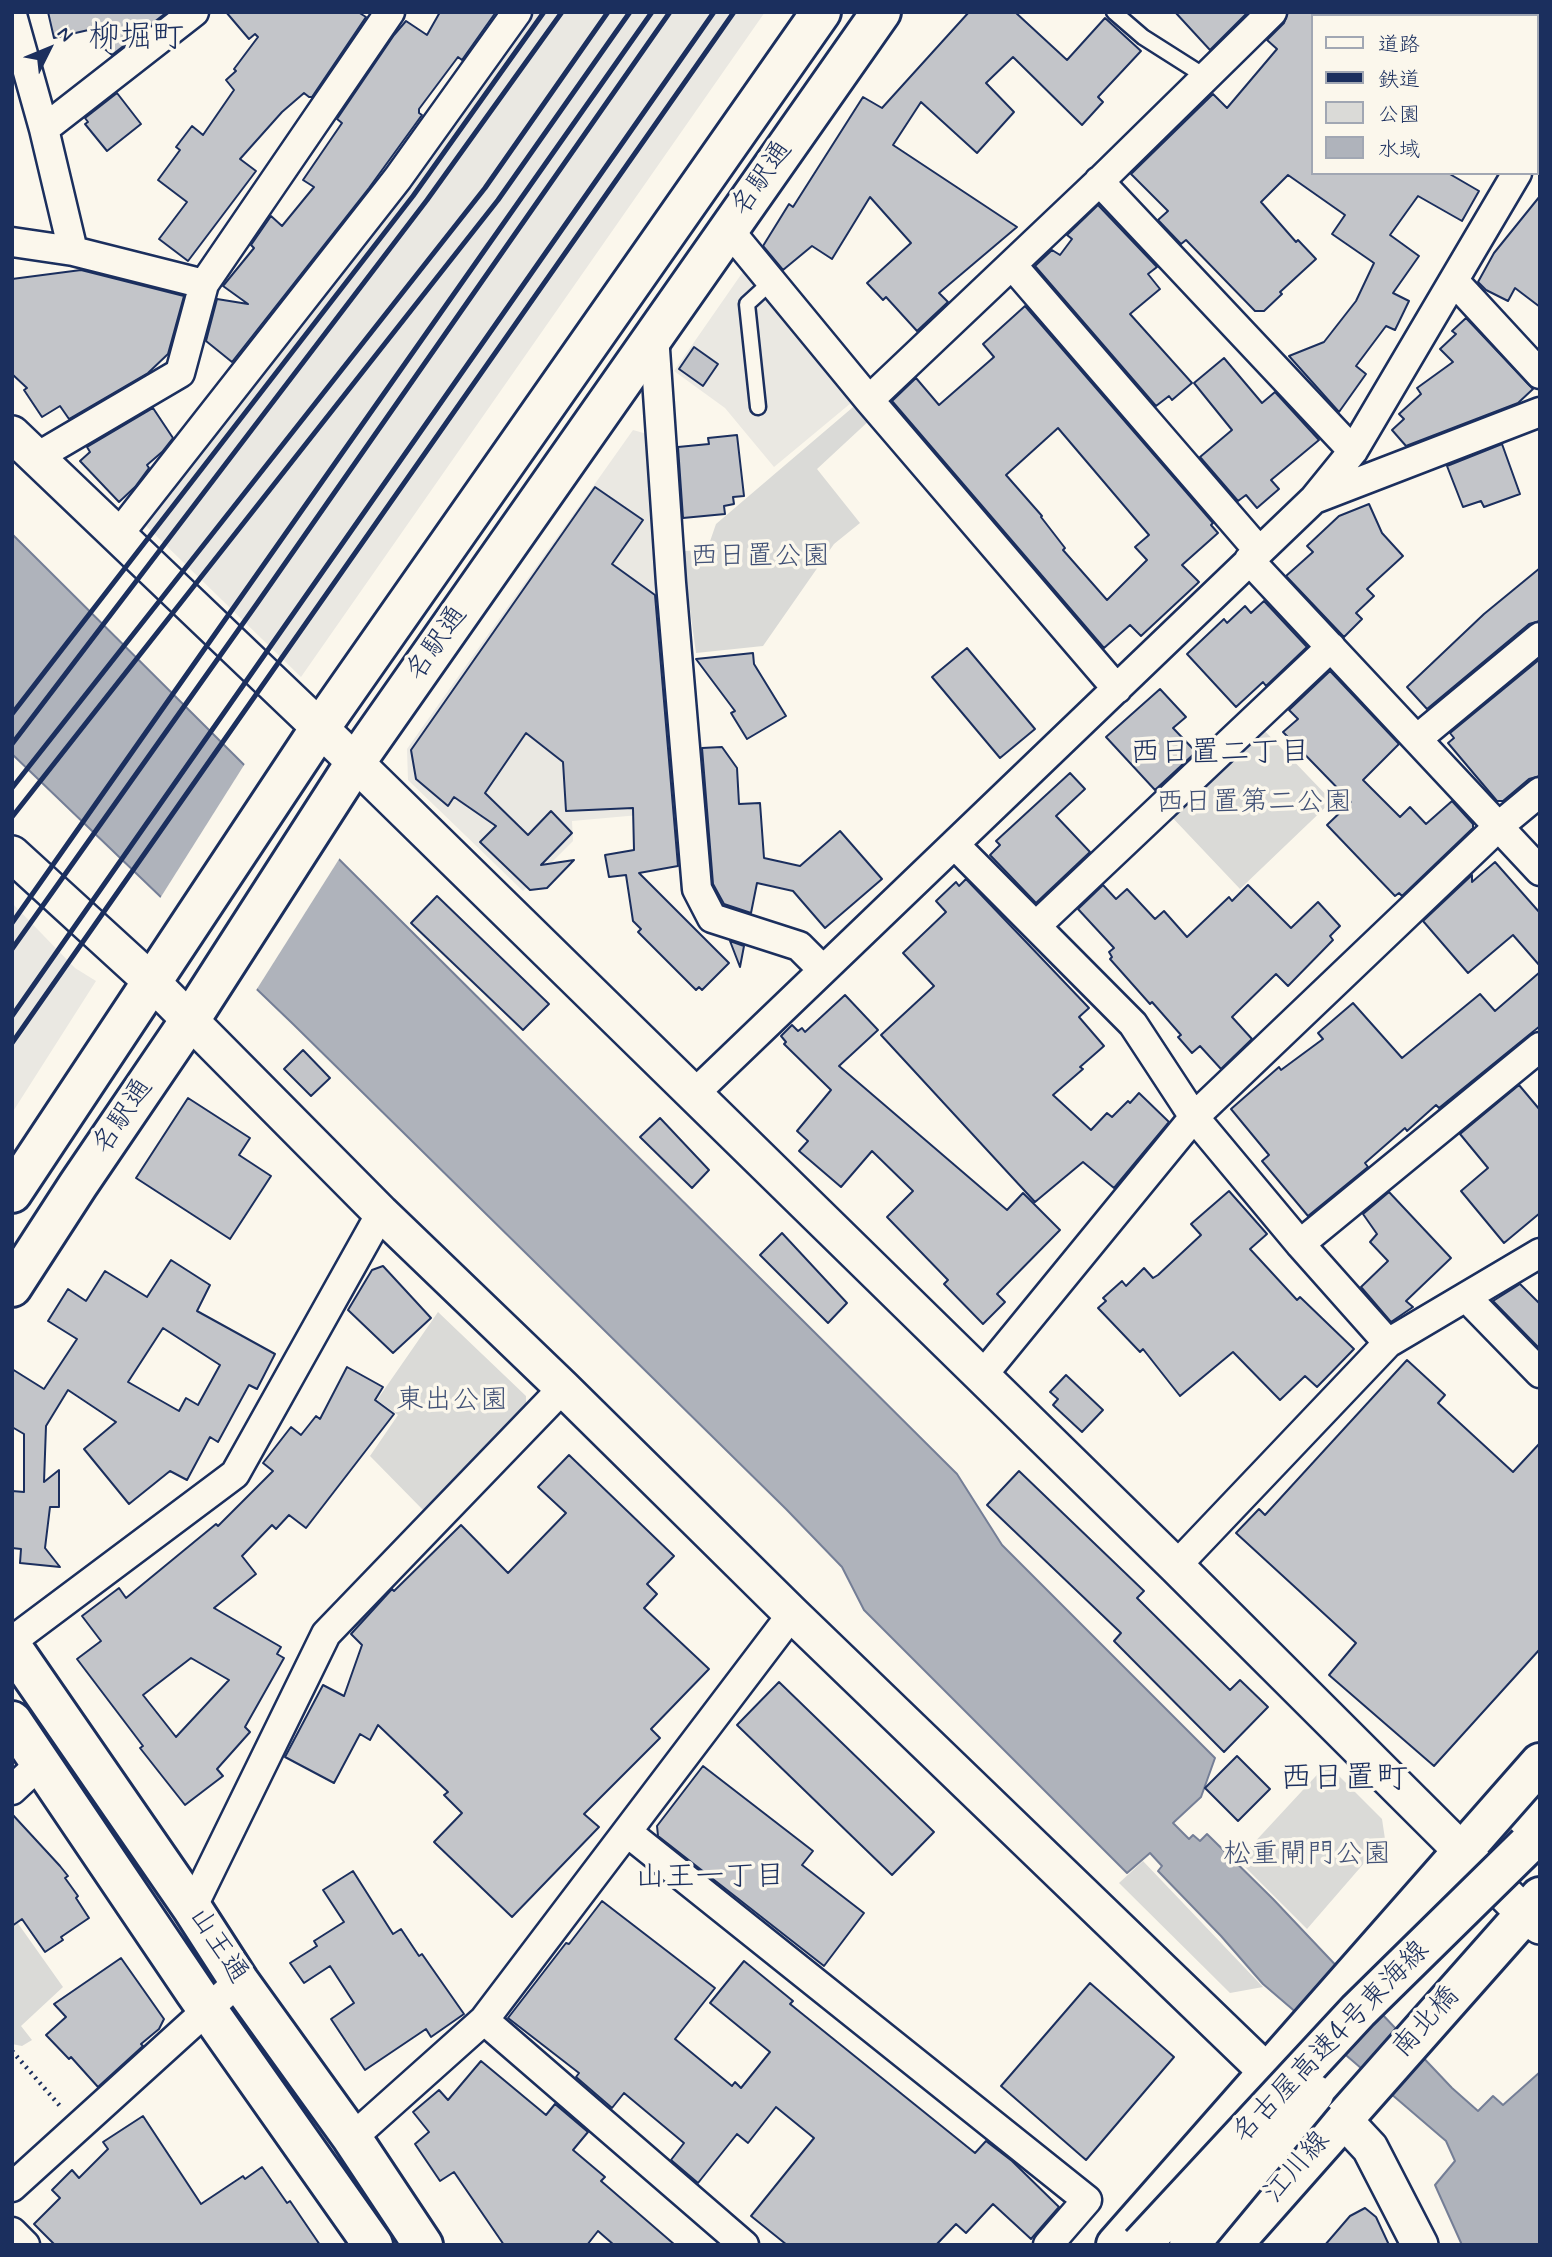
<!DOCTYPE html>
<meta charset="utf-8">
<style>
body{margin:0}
#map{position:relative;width:1552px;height:2257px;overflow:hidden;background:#fbf7ec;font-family:Mynerve,"Klee One",sans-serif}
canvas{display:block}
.frame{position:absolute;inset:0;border:14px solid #1b2f5e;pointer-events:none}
.legend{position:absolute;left:1311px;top:14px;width:228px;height:161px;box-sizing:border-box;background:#fbf7ec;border:2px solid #a1a7b3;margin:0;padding:9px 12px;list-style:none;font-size:21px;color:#1b2f5e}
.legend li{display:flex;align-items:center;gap:14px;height:35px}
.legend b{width:35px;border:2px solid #a1a7b3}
.north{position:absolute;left:14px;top:14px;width:70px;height:70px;-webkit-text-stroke:5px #fbf7ec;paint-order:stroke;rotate:47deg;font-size:19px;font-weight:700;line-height:28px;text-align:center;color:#1b2f5e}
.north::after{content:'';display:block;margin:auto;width:24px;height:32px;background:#1b2f5e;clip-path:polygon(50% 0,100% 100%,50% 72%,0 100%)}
</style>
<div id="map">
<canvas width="1552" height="2257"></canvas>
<div class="frame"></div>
<ul class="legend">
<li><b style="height:9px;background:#fbf7ec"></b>道路</li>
<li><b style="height:9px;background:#1b2f5e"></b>鉄道</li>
<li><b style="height:19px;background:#dadad7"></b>公園</li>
<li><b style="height:19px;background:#afb3bb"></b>水域</li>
</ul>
<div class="north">N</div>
</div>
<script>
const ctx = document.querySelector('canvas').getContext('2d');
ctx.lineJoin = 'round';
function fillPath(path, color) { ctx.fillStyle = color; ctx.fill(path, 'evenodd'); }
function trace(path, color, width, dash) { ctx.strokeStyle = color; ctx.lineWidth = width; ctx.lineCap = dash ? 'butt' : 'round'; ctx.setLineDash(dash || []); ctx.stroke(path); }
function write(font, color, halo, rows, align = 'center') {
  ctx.font = font + ' Mynerve,"Klee One",sans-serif'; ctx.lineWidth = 7; ctx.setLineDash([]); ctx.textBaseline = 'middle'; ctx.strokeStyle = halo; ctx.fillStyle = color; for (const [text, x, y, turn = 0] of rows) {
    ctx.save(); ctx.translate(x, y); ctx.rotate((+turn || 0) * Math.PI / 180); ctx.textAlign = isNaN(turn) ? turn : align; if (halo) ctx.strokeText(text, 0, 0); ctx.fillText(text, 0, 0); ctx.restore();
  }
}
const built = new Path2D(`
 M 518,12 L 765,12 L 301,677 L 144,524 Z
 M 747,266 L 857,398 L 774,467 L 725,408 L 674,371 Z
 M 633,430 L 654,436 L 684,811 L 572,821 L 573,841 L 523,891 L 408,780 L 407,749 Z
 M 12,903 L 75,968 L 96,981 L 12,1113 Z`);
const green = new Path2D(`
 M 859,402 L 872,418 L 817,469 L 860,523 L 834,544 L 763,646 L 696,653 L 682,551 L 707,550 L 716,524 Z
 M 1260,726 L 1332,801 L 1240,889 L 1169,814 Z
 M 438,1312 L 526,1396 L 526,1408 L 423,1510 L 370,1456 L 398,1415 L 377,1400 Z
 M 1327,1764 L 1382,1819 L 1385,1839 L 1307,1929 L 1238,1860 Z
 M 1143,1861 L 1263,1987 L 1230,1993 L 1119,1883 Z
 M 12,1915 L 63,1987 L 21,2026 L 32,2040 L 22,2046 L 12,2044 Z`);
const water = new Path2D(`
 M 12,534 L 957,1474 L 1002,1545 L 1215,1758 L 1201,1797 L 1173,1823 L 1189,1839 L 1193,1835 L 1200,1841 L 1207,1834 L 1273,1899 L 1452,2088 L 1478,2111 L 1493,2096 L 1503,2105 L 1540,2072 L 1540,2245 L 1462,2245 L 1435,2185 L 1455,2161 L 1446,2141 L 1263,1984 L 1221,1936 L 1158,1871 L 1162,1866 L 1150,1853 L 1127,1873 L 864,1610 L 842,1567 L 786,1509 L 293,1024 L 12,754 Z`);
const pier = new Path2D(`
 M 246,762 L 341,856 L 255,992 L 159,900 Z`);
const building = new Path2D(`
 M 48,12 L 167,12 L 112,55 L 101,46 L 97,28 L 54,38 Z
 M 226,12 L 358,12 L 366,17 L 312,97 L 309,97 L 304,93 L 282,112 L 240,159 L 256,171 L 188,261 L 159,239 L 187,202 L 158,180 L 180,150 L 176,147 L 192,126 L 203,135 L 234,90 L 226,80 L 236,71 L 234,69 L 258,37 L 255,34 L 249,39 Z
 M 440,12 L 496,12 L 462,60 L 458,57 L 419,109 L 419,113 L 422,115 L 369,188 L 232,362 L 206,341 L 217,299 L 248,304 L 223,286 L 254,248 L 251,245 L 271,216 L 282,226 L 314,187 L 303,180 L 342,123 L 337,119 L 394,35 L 406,21 L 427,35 Z
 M 969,12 L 1015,12 L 1067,60 L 1105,18 L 1141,51 L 1098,97 L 1103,102 L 1082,125 L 1013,57 L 986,83 L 1014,112 L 977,153 L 921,102 L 893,145 L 1017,227 L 939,293 L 948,302 L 917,331 L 886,297 L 883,300 L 867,283 L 911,243 L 870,197 L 832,259 L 812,246 L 783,270 L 763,246 L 789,204 L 793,207 L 863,97 L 882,108 Z
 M 1175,12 L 1248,12 L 1210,50 Z
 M 1288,12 L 1312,12 L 1312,173 L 1448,173 L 1479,191 L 1462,221 L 1418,196 L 1390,235 L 1419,256 L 1393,293 L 1409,301 L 1395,330 L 1386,326 L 1356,366 L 1366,374 L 1339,412 L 1289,356 L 1324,342 L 1356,301 L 1374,263 L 1332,234 L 1345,215 L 1288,175 L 1261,202 L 1296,242 L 1298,240 L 1316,259 L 1280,292 L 1282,294 L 1264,311 L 1255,311 L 1186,240 L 1181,244 L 1158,220 L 1168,211 L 1131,174 L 1213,94 L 1227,108 L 1277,49 L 1267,40 L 1284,23 Z
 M 117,93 L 141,124 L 107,151 L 85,124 L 88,122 L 85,118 Z
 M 1540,196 L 1540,307 L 1515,288 L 1508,301 L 1486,290 L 1478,282 L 1494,253 Z
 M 1098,205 L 1157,267 L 1148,274 L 1160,289 L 1130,314 L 1192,383 L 1172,400 L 1169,396 L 1156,406 L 1035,266 L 1052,250 L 1060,255 L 1072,239 L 1067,235 Z
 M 81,270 L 184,296 L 168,354 L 148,373 L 69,419 L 60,406 L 42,417 L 24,390 L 27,388 L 12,374 L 12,279 Z
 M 1025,306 L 1213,523 L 1211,525 L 1218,533 L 1182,565 L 1199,582 L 1141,636 L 1130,625 L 1104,648 L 892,401 L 916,378 L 939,405 L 994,357 L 983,344 ZM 1058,428 L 1149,535 L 1135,547 L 1147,560 L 1107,600 L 1063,550 L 1065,548 L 1041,517 L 1042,516 L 1006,475 Z
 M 1466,318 L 1533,389 L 1518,403 L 1406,446 L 1392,430 L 1404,419 L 1399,414 L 1421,394 L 1417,388 L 1453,362 L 1440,349 L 1456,334 L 1452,331 Z
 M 694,347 L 718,364 L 703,386 L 679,369 Z
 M 1224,358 L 1262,403 L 1275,392 L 1319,440 L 1271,480 L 1279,489 L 1257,508 L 1246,495 L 1238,501 L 1200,457 L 1232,430 L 1194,383 Z
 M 153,408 L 173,438 L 162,452 L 147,465 L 149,468 L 135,487 L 119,502 L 80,461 L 90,452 L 87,447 Z
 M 737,435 L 744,496 L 733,497 L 734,504 L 724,506 L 725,514 L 683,518 L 678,447 L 709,444 L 708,438 Z
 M 1502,444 L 1520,494 L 1484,507 L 1481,501 L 1463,507 L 1447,466 Z
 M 595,487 L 643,520 L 612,564 L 655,595 L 678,866 L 639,873 L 729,963 L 702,990 L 699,987 L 696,990 L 638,932 L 641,929 L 633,921 L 626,875 L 609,877 L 605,855 L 634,850 L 633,808 L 566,811 L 563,762 L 526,733 L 485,793 L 528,835 L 551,811 L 572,833 L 541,865 L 574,860 L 547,888 L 530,890 L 480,842 L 496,826 L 454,797 L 448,806 L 416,779 L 411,750 Z
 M 1369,504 L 1382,533 L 1403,556 L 1367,589 L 1374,596 L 1356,613 L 1362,619 L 1344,637 L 1286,576 L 1313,552 L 1307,546 L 1339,516 Z
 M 1540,568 L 1540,621 L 1529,624 L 1427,709 L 1407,687 L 1484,614 Z
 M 1264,601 L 1307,647 L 1266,686 L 1263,682 L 1236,707 L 1187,654 L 1224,619 L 1227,623 L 1245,606 L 1251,613 Z
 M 967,648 L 1035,729 L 1000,758 L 932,677 Z
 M 753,653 L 754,664 L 786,716 L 747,739 L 731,713 L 735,711 L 696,659 Z
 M 1540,659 L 1540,776 L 1529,779 L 1503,801 L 1497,801 L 1448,743 L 1454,738 L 1450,733 Z
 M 1330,671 L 1399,744 L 1363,780 L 1400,817 L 1410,807 L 1426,824 L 1452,801 L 1473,824 L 1473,828 L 1402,896 L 1399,893 L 1395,896 L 1327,825 L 1351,802 L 1283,732 L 1298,719 L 1289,710 Z
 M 1160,689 L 1186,717 L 1173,728 L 1196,752 L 1155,790 L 1106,737 Z
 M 722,747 L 737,768 L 739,804 L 760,803 L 764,858 L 800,866 L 840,831 L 882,879 L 825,928 L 793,891 L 757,883 L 751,913 L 724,904 L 713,884 L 702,748 Z
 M 1070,773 L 1085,789 L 1056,816 L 1090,852 L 1036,903 L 990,855 L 1000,845 L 996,841 Z
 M 1495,862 L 1540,913 L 1540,966 L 1513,935 L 1468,973 L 1423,921 L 1472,875 L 1472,882 Z
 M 966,879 L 1089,1008 L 1079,1017 L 1104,1046 L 1080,1067 L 1083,1069 L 1053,1095 L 1091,1130 L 1107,1113 L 1112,1117 L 1128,1101 L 1130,1103 L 1139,1093 L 1169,1122 L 1114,1188 L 1083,1162 L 1035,1202 L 881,1035 L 934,986 L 903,953 L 946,912 L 936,901 L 956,882 L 959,886 Z
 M 1103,885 L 1116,899 L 1127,889 L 1155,919 L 1164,911 L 1187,937 L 1229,897 L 1232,901 L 1248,885 L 1291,928 L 1318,902 L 1340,926 L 1330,936 L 1333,940 L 1288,986 L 1276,974 L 1232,1017 L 1252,1039 L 1221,1069 L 1200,1046 L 1192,1053 L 1178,1037 L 1181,1035 L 1152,1002 L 1150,1004 L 1110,959 L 1112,957 L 1109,952 L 1114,948 L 1078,909 Z
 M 437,896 L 549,1004 L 523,1030 L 411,923 Z
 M 730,941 L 744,946 L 740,967 Z
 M 1540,972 L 1540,1026 L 1439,1108 L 1436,1105 L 1407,1131 L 1405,1128 L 1365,1163 L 1368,1167 L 1308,1216 L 1262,1161 L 1269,1155 L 1231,1109 L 1279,1067 L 1281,1070 L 1323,1039 L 1318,1033 L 1353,1003 L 1402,1058 L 1480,994 L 1495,1011 Z
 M 845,995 L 878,1030 L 839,1066 L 1007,1210 L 1023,1193 L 1060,1230 L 997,1294 L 1005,1302 L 983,1324 L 944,1284 L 948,1280 L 887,1217 L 913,1191 L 872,1151 L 841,1187 L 799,1151 L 808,1141 L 797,1131 L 831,1090 L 784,1044 L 786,1042 L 781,1036 L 792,1025 L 798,1031 L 802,1028 L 805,1032 Z
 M 303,1050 L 330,1078 L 311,1096 L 284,1069 Z
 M 1519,1085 L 1540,1110 L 1540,1213 L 1504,1243 L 1461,1191 L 1488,1168 L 1460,1134 Z
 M 188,1098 L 250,1138 L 239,1155 L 271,1176 L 230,1239 L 136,1178 Z
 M 660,1118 L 709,1170 L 692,1188 L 640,1137 Z
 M 1229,1191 L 1267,1234 L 1250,1249 L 1297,1300 L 1300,1297 L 1354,1349 L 1317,1387 L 1305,1376 L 1280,1400 L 1233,1352 L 1180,1396 L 1143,1349 L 1140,1352 L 1098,1308 L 1106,1301 L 1103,1298 L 1122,1281 L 1126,1286 L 1144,1268 L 1153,1278 L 1158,1275 L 1201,1235 L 1191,1224 Z
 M 1389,1192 L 1451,1258 L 1406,1301 L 1413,1307 L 1391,1322 L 1361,1287 L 1388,1261 L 1370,1242 L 1377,1234 L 1363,1214 Z
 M 782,1233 L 847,1303 L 828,1323 L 760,1255 Z
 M 171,1260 L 210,1285 L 197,1311 L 275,1354 L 257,1389 L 249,1385 L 218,1442 L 210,1437 L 187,1480 L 170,1471 L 129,1504 L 84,1449 L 116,1422 L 68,1390 L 46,1426 L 44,1482 L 59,1470 L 59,1507 L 50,1507 L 45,1548 L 60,1567 L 20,1563 L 21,1549 L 12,1548 L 12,1491 L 24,1492 L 24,1434 L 12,1427 L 12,1369 L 44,1389 L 77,1339 L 48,1321 L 68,1289 L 86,1301 L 105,1271 L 147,1297 ZM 163,1328 L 220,1365 L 198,1405 L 186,1398 L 179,1411 L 128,1382 Z
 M 383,1266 L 431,1318 L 393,1353 L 348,1310 L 372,1270 Z
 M 1520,1284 L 1540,1304 L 1540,1349 L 1493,1301 Z
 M 1407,1360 L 1445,1395 L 1438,1403 L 1513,1472 L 1540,1443 L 1540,1649 L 1434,1766 L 1329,1675 L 1356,1643 L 1236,1533 L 1259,1509 L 1265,1515 Z
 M 347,1367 L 383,1387 L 375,1400 L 394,1414 L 306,1528 L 289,1515 L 276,1529 L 272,1525 L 242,1556 L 256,1574 L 214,1608 L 281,1647 L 277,1654 L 284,1658 L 245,1727 L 250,1732 L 217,1769 L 223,1776 L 185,1805 L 140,1748 L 143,1746 L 77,1659 L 101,1641 L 82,1616 L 119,1588 L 126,1598 L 216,1524 L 218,1526 L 273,1471 L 263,1463 L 291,1427 L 301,1435 L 316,1416 L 320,1419 ZM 191,1658 L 229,1680 L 176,1737 L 143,1695 Z
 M 1066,1375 L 1103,1410 L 1082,1432 L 1053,1405 L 1058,1399 L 1050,1392 Z
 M 569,1455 L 674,1556 L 647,1584 L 657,1594 L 644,1608 L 709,1669 L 651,1729 L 660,1738 L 584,1814 L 599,1827 L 512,1917 L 434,1842 L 462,1813 L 444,1795 L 448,1792 L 378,1725 L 370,1740 L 360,1734 L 334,1783 L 285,1757 L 323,1685 L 344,1696 L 362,1645 L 351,1634 L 392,1589 L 394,1591 L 461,1525 L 508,1573 L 566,1513 L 538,1487 Z
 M 1019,1471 L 1144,1591 L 1137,1598 L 1230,1690 L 1240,1680 L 1268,1707 L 1224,1752 L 1114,1641 L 1121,1633 L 987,1505 Z
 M 779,1682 L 934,1832 L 892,1875 L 737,1725 Z
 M 1237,1756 L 1270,1789 L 1238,1821 L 1205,1788 Z
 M 703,1766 L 813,1851 L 802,1865 L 864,1913 L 824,1966 L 658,1836 L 657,1826 Z
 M 12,1814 L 60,1866 L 68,1876 L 65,1878 L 78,1896 L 76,1898 L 89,1918 L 61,1937 L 63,1940 L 45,1952 L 22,1919 L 12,1926 Z
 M 353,1871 L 393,1934 L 401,1929 L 419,1956 L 422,1954 L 464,2014 L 431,2037 L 426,2029 L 365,2070 L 331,2019 L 354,2003 L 330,1966 L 304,1983 L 290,1963 L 317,1946 L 314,1941 L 344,1922 L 323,1890 Z
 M 602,1901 L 715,1988 L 675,2039 L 732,2086 L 735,2082 L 741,2088 L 770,2052 L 710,2003 L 744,1961 L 793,2001 L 790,2004 L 975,2153 L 986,2141 L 1012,2161 L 1059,2207 L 1031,2239 L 993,2204 L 966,2233 L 956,2224 L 936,2245 L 787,2245 L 751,2216 L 814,2138 L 776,2107 L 748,2143 L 737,2134 L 698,2183 L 671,2160 L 684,2143 L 624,2093 L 612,2108 L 576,2077 L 579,2073 L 508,2018 L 566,1943 L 569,1944 Z
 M 121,1958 L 164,2019 L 159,2029 L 141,2044 L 143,2046 L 98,2087 L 71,2057 L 69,2059 L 46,2035 L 66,2017 L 54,2004 Z
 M 1090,1983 L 1174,2057 L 1086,2160 L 1001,2086 Z
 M 481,2061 L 546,2115 L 555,2104 L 588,2132 L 573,2150 L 605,2177 L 601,2181 L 675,2245 L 614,2245 L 598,2231 L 587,2245 L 504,2245 L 454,2172 L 440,2181 L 415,2144 L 429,2132 L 413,2112 L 439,2090 L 448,2100 Z
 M 143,2116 L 201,2204 L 243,2176 L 245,2179 L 262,2167 L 287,2203 L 290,2201 L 320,2245 L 55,2245 L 34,2224 L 60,2198 L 52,2190 L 72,2170 L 79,2178 L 108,2149 L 103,2142 Z
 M 1365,2208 L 1376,2217 L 1389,2245 L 1325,2245 L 1350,2216 Z`);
const path = new Path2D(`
 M 12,2051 L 60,2106`);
const service = new Path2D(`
 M 1114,12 L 1143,37 L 1206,77
 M 758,407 L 747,304 L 771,282`);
const minor = new Path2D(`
 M 1363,12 L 1367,16
 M 12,15 L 44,129 L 73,251
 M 44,129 L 194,12
 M 1536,156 L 1540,152
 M 1099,181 L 1353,451
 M 728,229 L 869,400 L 1117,689
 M 12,242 L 73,251 L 204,284
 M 1012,265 L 1259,551
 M 1454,281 L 1540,374
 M 654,335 L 671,583 L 697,889 L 712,918 L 799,946 L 823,970
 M 869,400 L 1102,179 L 1272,12
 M 37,457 L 180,373 L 204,284 L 390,12
 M 1317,498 L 1540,412
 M 118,535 L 398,178 L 517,12
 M 1249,560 L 1540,871
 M 1417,739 L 1540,637
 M 955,845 L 1133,1024 L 1194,1117 L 1300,1244 L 1388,1343
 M 1036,926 L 1331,647
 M 693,1095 L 1314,499 L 1353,451 L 1517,173
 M 1300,1244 L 1540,1047
 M 1467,1298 L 1540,1373
 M 982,1376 L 1194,1117 L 1499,826 L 1540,792
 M 1176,1566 L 1388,1343 L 1540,1253
 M 12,1641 L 235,1474 L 381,1213
 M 12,1790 L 41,1763
 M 627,1832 L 1087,2200 L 1048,2245
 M 192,1908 L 326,1634 L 563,1388
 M 484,2020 L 744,2245
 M 352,2138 L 484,2020 L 792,1614
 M 12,2187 L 239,1981
 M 12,2232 L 25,2245`);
const tertiary = new Path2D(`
 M 12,434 L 320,728 L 1176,1566 L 1525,1914 L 1540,1926
 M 12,854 L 152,982 L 381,1213 L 563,1388 L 792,1614 L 1267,2072
 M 1342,2118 L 1370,2148 L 1420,2245`);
const primary = new Path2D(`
 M 12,1193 L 320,728 L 821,12
 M 12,1287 L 78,1185 L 190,1020 L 355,763 L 881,12
 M 12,1647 L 192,1908 L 239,1981 L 352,2138 L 423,2245
 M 12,1721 L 195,1992 L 373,2245
 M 1116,2245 L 1540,1763
 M 1232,2245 L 1540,1897`);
const rail = new Path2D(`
 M 12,714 L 413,196 L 544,12
 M 12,744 L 427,200 L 562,12
 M 12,788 L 485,188 L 608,12
 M 12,817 L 498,200 L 630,12
 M 12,923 L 652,12
 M 12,949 L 256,605 L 670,12
 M 12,1016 L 714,12
 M 12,1043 L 734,12`);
const motorwayBridge = new Path2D(`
 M 1141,2245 L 1358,2011 L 1527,1845
 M 1189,2245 L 1314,2094`);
const streetNames = [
 ["名駅通",763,179,-55],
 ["名駅通",438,644,-55],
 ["名駅通",124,1117,-56],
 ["山王通",217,1946,57],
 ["南北橋",1427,2023,-48],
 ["名古屋高速4号東海線",1332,2043,-46],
 ["江川線",1298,2168,-49]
];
const parkNames = [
 ["西日置公園",760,558],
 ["西日置第二公園",1254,804],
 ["東出公園",452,1402],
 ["松重閘門公園",1307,1856]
];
const neighbourhoodNames = [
 ["西日置二丁目",1220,755],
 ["山王一丁目",710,1879]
];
const quarterNames = [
 ["柳堀町",136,39],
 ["西日置町",1344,1780]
];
fillPath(built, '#eae8e2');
fillPath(green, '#dadad7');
fillPath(water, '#afb3bb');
trace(water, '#747e96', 2);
fillPath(pier, '#fbf7ec');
fillPath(building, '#c3c5c9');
trace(building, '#1b2f5e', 2);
trace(service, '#1b2f5e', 19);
trace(minor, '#1b2f5e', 33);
trace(tertiary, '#1b2f5e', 40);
trace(primary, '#1b2f5e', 44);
trace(path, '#1b2f5e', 4.5, [2, 5]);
trace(service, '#fbf7ec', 14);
trace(minor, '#fbf7ec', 28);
trace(tertiary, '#fbf7ec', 35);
trace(primary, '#fbf7ec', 38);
trace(rail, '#1b2f5e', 5);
trace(motorwayBridge, '#1b2f5e', 44, []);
trace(motorwayBridge, '#fbf7ec', 38);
write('28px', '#1b2f5e', '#fbf7ec', streetNames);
write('28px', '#415176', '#fbf7ec', parkNames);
write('30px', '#1b2f5e', '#fbf7ec', neighbourhoodNames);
write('32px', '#1b2f5e', '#fbf7ec', quarterNames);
</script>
